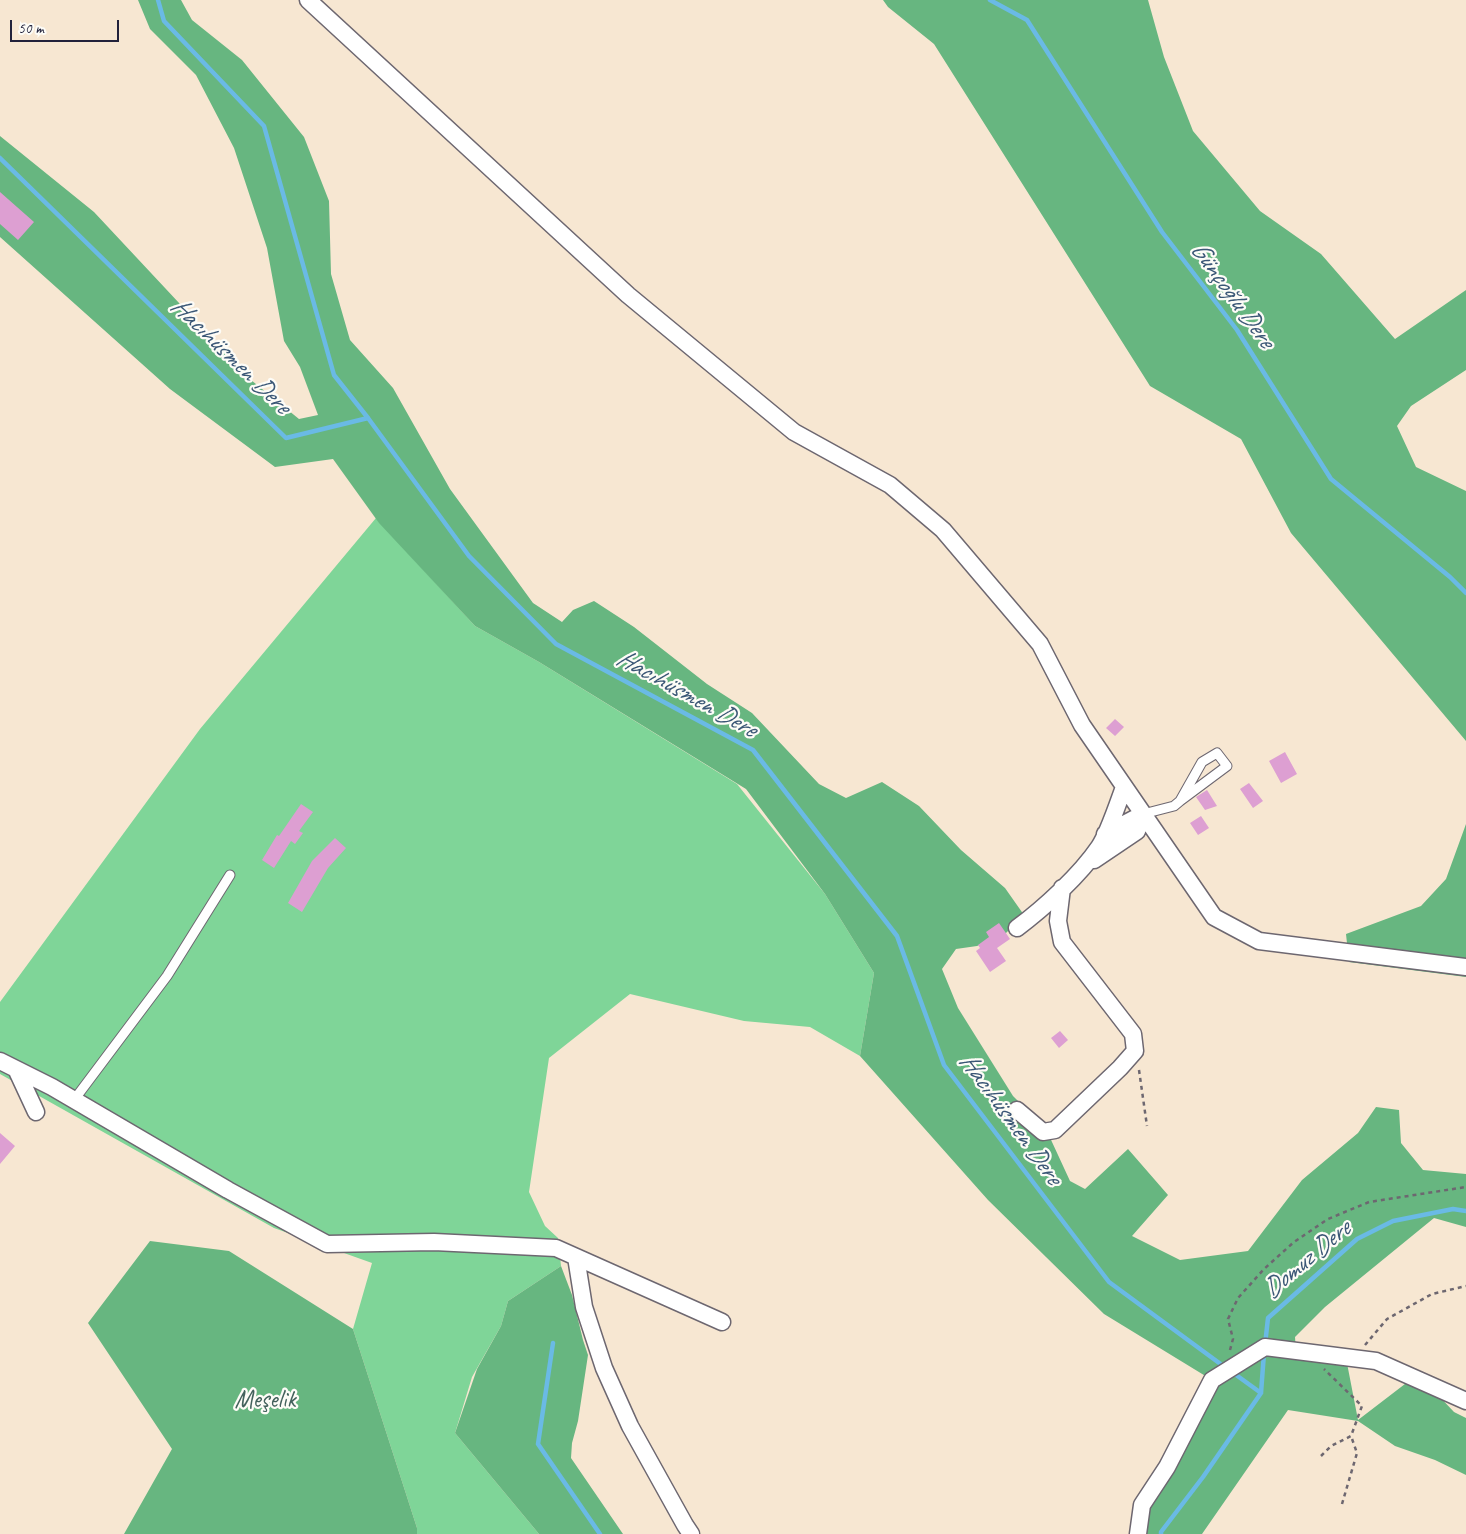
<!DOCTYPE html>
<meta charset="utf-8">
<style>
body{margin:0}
#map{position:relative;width:1466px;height:1534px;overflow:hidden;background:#f7e7d2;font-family:Caveat,sans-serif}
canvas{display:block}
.scale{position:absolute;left:10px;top:20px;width:109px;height:22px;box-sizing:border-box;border:2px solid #22223b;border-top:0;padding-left:6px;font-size:15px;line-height:18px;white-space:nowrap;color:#22223b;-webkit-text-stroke:4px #fdfcf7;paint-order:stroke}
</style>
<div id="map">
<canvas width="1466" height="1534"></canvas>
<div class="scale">50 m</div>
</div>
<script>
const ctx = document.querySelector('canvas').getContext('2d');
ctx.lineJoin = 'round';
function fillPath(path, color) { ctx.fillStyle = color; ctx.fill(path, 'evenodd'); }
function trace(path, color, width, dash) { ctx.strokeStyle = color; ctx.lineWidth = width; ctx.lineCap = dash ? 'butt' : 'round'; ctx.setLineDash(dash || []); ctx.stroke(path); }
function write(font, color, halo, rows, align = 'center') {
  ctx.font = font + ' Caveat,sans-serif'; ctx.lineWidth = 4.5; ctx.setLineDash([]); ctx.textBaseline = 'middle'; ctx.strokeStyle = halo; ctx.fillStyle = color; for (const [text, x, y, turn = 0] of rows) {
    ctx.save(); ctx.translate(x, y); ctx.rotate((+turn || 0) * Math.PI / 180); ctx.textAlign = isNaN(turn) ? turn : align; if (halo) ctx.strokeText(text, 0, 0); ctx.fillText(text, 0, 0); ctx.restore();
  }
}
const green = new Path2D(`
 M 376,518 L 475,626 L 539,662 L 737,784 L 825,894 L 874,973 L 860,1056 L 810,1027 L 744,1021 L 630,994 L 549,1058 L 529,1192 L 545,1226 L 558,1238 L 561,1266 L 508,1301 L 501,1326 L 472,1377 L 455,1433 L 539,1534 L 417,1534 L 417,1528 L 353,1329 L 372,1263 L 274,1228 L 0,1074 L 0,1002 L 200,729 Z`);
const forest = new Path2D(`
 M 138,0 L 181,0 L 192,20 L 242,60 L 304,137 L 329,201 L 331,274 L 350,340 L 393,388 L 450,489 L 533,603 L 562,622 L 573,610 L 594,601 L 634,627 L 707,684 L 752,713 L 819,784 L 846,798 L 882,782 L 919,806 L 961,850 L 1005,888 L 1024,915 L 1003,936 L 977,946 L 956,949 L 942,969 L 958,1008 L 1013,1096 L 1046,1129 L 1070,1181 L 1085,1189 L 1128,1149 L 1168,1195 L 1132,1236 L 1180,1260 L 1248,1251 L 1302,1180 L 1358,1133 L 1376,1107 L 1399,1110 L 1401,1143 L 1423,1170 L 1466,1174 L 1466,1227 L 1434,1218 L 1325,1307 L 1295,1337 L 1296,1351 L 1346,1358 L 1358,1420 L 1418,1374 L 1454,1412 L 1466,1418 L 1466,1475 L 1435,1460 L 1395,1446 L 1358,1421 L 1288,1410 L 1202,1534 L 1138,1534 L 1142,1505 L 1212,1380 L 1104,1314 L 988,1200 L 860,1056 L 874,973 L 825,894 L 746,789 L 539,662 L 475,626 L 379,523 L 333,459 L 275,467 L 170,389 L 0,237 L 0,136 L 94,212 L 251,380 L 299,419 L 318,415 L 300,367 L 284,341 L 267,248 L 234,148 L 196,75 L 150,29 Z
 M 883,0 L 1148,0 L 1164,57 L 1193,131 L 1260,211 L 1321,254 L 1395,339 L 1466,290 L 1466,370 L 1411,406 L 1397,426 L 1416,467 L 1466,491 L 1466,741 L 1291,533 L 1241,439 L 1150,386 L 934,44 L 888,7 Z
 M 1466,824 L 1466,977 L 1349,962 L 1346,934 L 1421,906 L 1446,879 Z
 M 150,1241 L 229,1251 L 353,1329 L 417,1528 L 417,1534 L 124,1534 L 172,1449 L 88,1323 Z
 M 561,1266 L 572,1295 L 583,1340 L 588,1355 L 578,1421 L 572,1443 L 571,1458 L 623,1534 L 539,1534 L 455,1433 L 477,1369 L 501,1326 L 508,1301 Z`);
const stream = new Path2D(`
 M 158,0 L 164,21 L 264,126 L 334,375 L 368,418
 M 990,0 L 1027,20 L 1162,232 L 1237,330 L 1331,479 L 1450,577 L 1466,593
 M 0,158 L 286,438 L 368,418 L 469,556 L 556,644 L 753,750 L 897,936 L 944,1065 L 1109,1282 L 1226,1368
 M 553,1343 L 538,1444 L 600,1534
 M 1265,1345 L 1268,1318 L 1357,1239 L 1393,1221 L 1453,1209 L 1466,1211
 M 1232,1372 L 1261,1393
 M 1161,1534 L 1161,1532 L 1203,1477 L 1261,1393 L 1264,1353`);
const building = new Path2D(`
 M 0,192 L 34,222 L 18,240 L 0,224 Z
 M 1115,719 L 1124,727 L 1115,736 L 1106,728 Z
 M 1285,752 L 1297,774 L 1281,783 L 1269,761 Z
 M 1249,783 L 1263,801 L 1253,808 L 1240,789 Z
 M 1207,790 L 1217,806 L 1205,810 L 1196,797 Z
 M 301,804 L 313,812 L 299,831 L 303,833 L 295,844 L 291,841 L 274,868 L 262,860 L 277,835 L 279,836 Z
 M 1201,816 L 1209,828 L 1198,835 L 1190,823 Z
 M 335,838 L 346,848 L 328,868 L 302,912 L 288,903 L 312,861 Z
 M 999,923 L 1010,939 L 997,948 L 1006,961 L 990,972 L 976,951 L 980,948 L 978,945 L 989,937 L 986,932 Z
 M 1060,1031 L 1068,1040 L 1059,1048 L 1051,1038 Z
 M 0,1133 L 15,1146 L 0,1164 Z`);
const path = new Path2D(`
 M 1139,1070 L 1147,1126
 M 1365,1345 L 1387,1319 L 1432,1294 L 1466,1286
 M 1230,1350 L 1233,1339 L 1228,1319 L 1238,1298 L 1264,1269 L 1294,1242 L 1328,1219 L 1369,1202 L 1466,1187
 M 1321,1456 L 1331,1446 L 1351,1436 L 1362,1406 L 1324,1369
 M 1342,1504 L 1357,1453 L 1351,1436`);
const service = new Path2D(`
 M 1143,814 L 1174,806 L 1180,801 L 1227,766 L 1217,753 L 1202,762 L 1180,801
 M 74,1100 L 167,976 L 230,875`);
const minor = new Path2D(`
 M 308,0 L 628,295 L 794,432 L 890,485 L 943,530 L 1040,644 L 1082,725 L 1214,917 L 1259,941 L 1466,967
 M 1105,834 L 1143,814
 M 1094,860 L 1137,831 L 1143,814
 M 1017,928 C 1044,908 1080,875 1099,847 C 1108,834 1118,803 1124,787
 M 0,1061 L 52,1087 L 228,1190 L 327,1244 L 434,1242 L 556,1248 L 722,1322
 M 16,1069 L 36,1112
 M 1017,1110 L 1043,1132 L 1055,1130 L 1120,1068 L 1135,1051 L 1133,1034 L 1062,942 L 1058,921 L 1062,888
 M 576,1257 L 584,1307 L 604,1368 L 630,1426 L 685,1525 L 691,1534
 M 1138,1534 L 1142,1505 L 1167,1467 L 1212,1380 L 1265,1347 L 1376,1361 L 1466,1401`);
const parkNames = [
 ["Meşelik",265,1400]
];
const waterNames = [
 ["Günçoğlu Dere",1232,295,54],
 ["Hacıhüsmen Dere",230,356,44],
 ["Hacıhüsmen Dere",686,694,29],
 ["Hacıhüsmen Dere",1010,1119,54],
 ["Domuz Dere",1307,1260,-40]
];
fillPath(green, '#7fd598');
fillPath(forest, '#67b680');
trace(stream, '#6abae5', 4.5);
fillPath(building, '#dd9fd2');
trace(service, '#6d6770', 11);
trace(minor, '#6d6770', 19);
trace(path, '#6d6770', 2.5, [4, 4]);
trace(service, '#fff', 9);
trace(minor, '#fff', 16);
write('25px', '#43615c', '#fdfcf7', parkNames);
write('italic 26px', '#3b5776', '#fdfcf7', waterNames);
</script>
